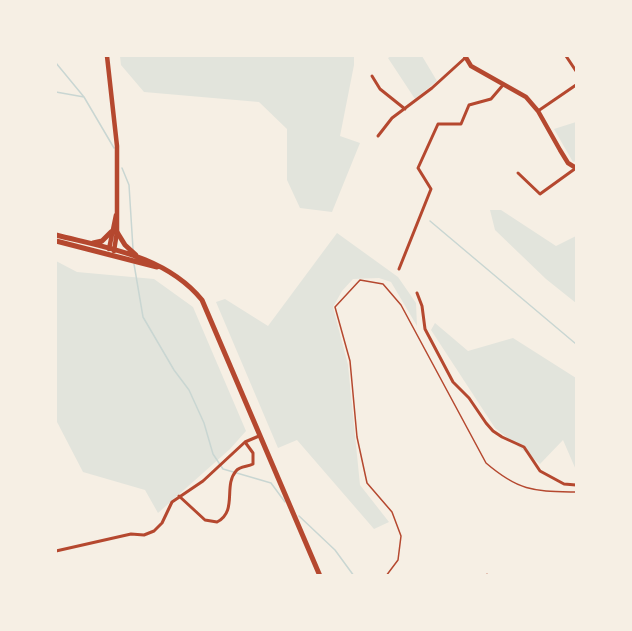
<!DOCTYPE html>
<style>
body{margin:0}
#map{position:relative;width:632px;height:631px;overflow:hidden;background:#f6efe4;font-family:Jost,sans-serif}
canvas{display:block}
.frame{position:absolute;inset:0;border:57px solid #f6efe4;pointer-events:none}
</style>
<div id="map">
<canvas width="632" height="631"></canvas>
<div class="frame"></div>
</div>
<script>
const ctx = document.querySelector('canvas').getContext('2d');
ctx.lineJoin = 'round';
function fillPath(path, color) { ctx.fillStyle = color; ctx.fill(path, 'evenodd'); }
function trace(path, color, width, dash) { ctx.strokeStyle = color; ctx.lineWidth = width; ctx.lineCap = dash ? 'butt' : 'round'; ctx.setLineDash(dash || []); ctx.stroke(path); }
const green = new Path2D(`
 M 120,56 L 354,56 L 354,65 L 340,136 L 360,143 L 332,212 L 300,208 L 287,180 L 287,129 L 259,102 L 144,92 L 121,65 Z
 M 391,56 L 422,56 L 437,81 L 415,99 L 388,58 Z
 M 576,122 L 576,161 L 573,162 L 554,129 Z
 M 490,210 L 501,210 L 556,246 L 576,236 L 576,303 L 546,279 L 495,230 Z
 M 337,233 L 398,277 L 416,303 L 417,326 L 391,282 L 379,278 L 353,279 L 342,291 L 333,307 L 348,365 L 360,485 L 389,522 L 374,529 L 297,440 L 278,448 L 216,302 L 225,299 L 268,326 Z
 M 56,261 L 77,272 L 154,279 L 193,307 L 246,431 L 230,449 L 158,513 L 145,490 L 83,472 L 56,420 Z
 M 435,323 L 468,351 L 513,338 L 576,378 L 576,470 L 563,440 L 540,464 L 495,428 L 431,330 Z`);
const stream = new Path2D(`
 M 56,63 L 84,97 L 114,148
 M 56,92 L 84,97
 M 122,168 L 129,185 L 133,249
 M 430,221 L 576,344
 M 134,264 L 143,317 L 174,370 L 189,390 L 204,423 L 213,454 L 223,469 L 271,483 L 285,502
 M 299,516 L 335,550 L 354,576`);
const service = new Path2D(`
 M 386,576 L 398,560 L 401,536 L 392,512 L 367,483 L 357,437 L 350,361 L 335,307 L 360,280 L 383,284 L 401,305 L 486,463 C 520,492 534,491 576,492`);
const minor = new Path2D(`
 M 566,56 L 576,71
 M 372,76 L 380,89 L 405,109
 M 538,111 L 576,85
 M 378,136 L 392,118 L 432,88 L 465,58
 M 518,173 L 540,194 L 576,168
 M 399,269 L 431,189 L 418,168 L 438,124 L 461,124 L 469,105 L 491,99 L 503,85
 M 417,293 L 422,306 L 425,329 L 453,382 L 469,398 L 486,423 L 493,431 L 502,437 L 524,447 L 540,471 L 564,484 L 576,485
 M 179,496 L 205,520 L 217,522 C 238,511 223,486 236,471 C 240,466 248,467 253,464 L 253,453 L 245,442
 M 56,551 L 131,534 L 144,535 L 154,531 L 162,523 L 172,502 L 203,481 L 245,442 L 259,436
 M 487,575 L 488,576`);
const tertiary = new Path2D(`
 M 465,56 L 471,66 L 526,97 L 538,111 L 560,150 L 568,163 L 576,168`);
const secondary = new Path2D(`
 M 107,56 L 117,146 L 117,232 L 114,251
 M 109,249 L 116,215`);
const primary = new Path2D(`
 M 117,232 L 125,245 L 136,255
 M 56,235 C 108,248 166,256 202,300 L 320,576
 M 56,241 L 157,267
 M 93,243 L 102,241 L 111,232`);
fillPath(green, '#e2e4dc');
trace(stream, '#c9d6d2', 1.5);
trace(service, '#b5482f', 1.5);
trace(minor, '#b5482f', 3);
trace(tertiary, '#b5482f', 4.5);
trace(secondary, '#b5482f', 4.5);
trace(primary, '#b5482f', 5);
</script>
